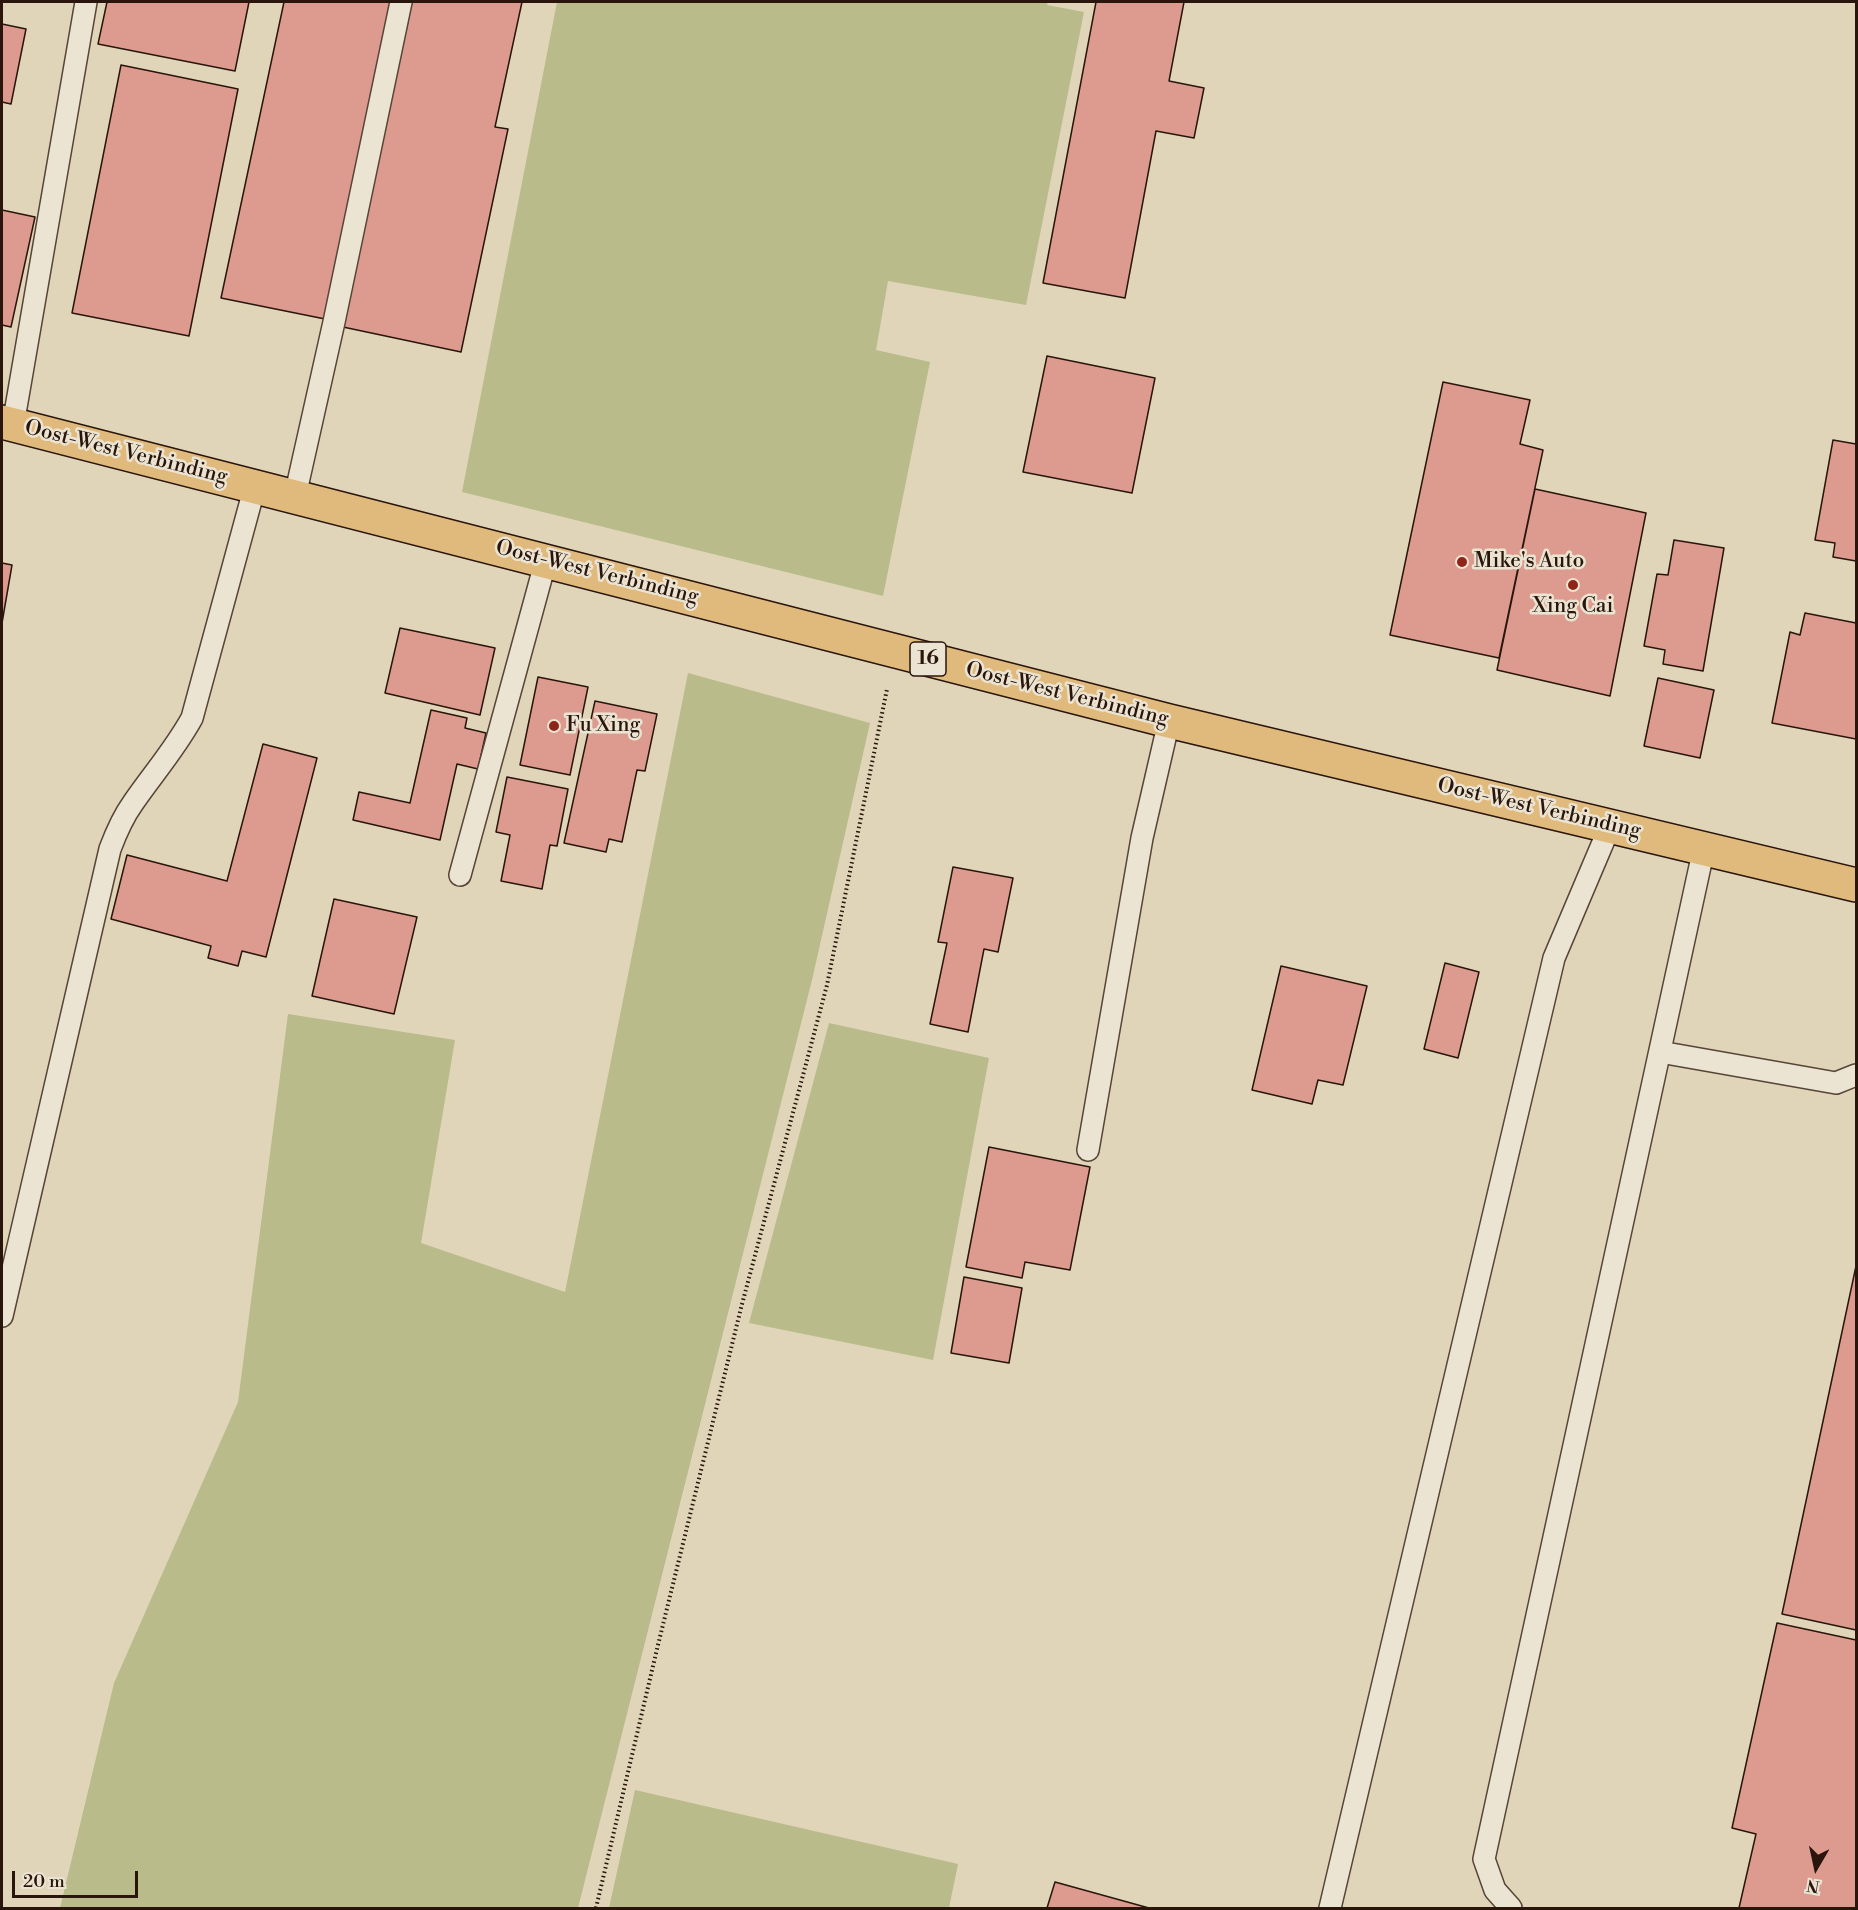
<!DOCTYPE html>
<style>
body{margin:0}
#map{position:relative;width:1858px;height:1910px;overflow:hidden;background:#e0d5b9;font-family:"Libre Bodoni",serif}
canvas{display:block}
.frame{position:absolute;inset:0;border:3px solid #29150c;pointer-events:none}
.north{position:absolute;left:1786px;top:1838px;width:60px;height:60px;-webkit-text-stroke:4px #ebe4d2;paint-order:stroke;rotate:189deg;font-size:16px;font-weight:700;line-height:24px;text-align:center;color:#29150c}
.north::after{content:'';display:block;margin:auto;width:21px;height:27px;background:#29150c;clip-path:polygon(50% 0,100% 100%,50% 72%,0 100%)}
.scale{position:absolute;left:12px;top:1871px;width:126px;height:27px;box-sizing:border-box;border:3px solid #29150c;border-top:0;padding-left:8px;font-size:18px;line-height:21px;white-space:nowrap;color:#29150c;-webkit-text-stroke:4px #ebe4d2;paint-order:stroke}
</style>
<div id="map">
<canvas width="1858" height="1910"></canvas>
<div class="frame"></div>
<div class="north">N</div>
<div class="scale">20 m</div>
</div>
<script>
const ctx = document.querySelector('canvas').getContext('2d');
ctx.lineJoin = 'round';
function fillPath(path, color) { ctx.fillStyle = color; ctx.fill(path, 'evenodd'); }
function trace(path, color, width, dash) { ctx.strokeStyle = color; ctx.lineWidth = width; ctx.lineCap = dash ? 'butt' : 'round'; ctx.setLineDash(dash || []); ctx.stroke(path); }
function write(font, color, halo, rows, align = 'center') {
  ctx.font = font + ' "Libre Bodoni",serif'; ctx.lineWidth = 5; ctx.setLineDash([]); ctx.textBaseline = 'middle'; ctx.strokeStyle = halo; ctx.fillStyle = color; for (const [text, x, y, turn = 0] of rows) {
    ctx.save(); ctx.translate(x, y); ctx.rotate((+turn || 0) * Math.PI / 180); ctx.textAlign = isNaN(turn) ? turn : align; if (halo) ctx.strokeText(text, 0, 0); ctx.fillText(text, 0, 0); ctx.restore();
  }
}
const green = new Path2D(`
 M 557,2 L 1048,2 L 1047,5 L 1084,12 L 1026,305 L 888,281 L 876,350 L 930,362 L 883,596 L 462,492 Z
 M 688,673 L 870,723 L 812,980 L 578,1908 L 60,1908 L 114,1683 L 238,1402 L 288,1014 L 455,1040 L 421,1243 L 565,1292 Z
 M 829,1023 L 989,1058 L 933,1360 L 749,1323 Z
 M 635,1790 L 958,1864 L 949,1908 L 609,1908 Z`);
const building = new Path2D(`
 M 107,2 L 249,2 L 235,71 L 98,44 Z
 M 284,2 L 392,2 L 325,319 L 221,298 Z
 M 412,2 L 522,2 L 495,127 L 508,129 L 461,352 L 343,327 Z
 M 1096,2 L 1184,2 L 1169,81 L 1204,88 L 1194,138 L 1156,131 L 1125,298 L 1043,283 Z
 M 2,24 L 26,29 L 11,104 L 2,102 Z
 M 121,65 L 238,89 L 189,336 L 72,313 Z
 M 2,210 L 35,217 L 11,327 L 2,325 Z
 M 1047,356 L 1155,378 L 1132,493 L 1023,472 Z
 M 1443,382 L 1530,400 L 1520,444 L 1543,450 L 1499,658 L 1390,635 Z
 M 1833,440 L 1856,444 L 1856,561 L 1833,557 L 1835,543 L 1815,540 Z
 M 1535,489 L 1646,513 L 1610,696 L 1497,670 Z
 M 1674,540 L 1724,548 L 1703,671 L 1663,664 L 1665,650 L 1644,646 L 1657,574 L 1668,575 Z
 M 2,563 L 12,565 L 2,623 Z
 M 1805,613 L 1856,623 L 1856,739 L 1772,723 L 1790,632 L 1800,635 Z
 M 400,628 L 495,648 L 480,715 L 385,693 Z
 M 538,677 L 588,687 L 570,775 L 520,765 Z
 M 1658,678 L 1714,690 L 1700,758 L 1644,746 Z
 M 595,701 L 657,714 L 645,771 L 637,770 L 622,842 L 609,839 L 606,852 L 564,843 Z
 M 431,710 L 467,718 L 465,728 L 486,733 L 478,769 L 457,764 L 440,840 L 353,820 L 359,792 L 410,803 Z
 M 263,744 L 317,758 L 266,957 L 242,951 L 238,966 L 208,958 L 211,946 L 111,919 L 127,855 L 227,881 Z
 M 507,777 L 568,789 L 557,846 L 550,845 L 542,889 L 501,881 L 510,835 L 496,832 Z
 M 953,867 L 1013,878 L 998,952 L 984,949 L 968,1032 L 930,1024 L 947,943 L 938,942 Z
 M 334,899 L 417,917 L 394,1014 L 312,996 Z
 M 1445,963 L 1479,972 L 1458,1058 L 1424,1049 Z
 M 1281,966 L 1367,986 L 1343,1085 L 1318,1080 L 1312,1104 L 1252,1090 Z
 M 989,1147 L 1090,1167 L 1070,1270 L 1025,1262 L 1022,1278 L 966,1267 Z
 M 1856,1266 L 1856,1630 L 1782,1614 Z
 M 964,1277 L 1022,1288 L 1009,1363 L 951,1353 Z
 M 1777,1623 L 1856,1640 L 1856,1908 L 1739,1908 L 1756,1834 L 1732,1828 Z
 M 1055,1882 L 1149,1908 L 1047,1908 Z`);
const path = new Path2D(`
 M 596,1908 L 657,1649 L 741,1308 L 827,985 L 887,689`);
const lane = new Path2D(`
 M 13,425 L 86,2
 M 295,496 L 334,322 L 401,2
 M 460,875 L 546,560
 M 1660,1052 L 1836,1083 L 1856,1075
 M 1088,1150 L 1142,838 L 1169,721
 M 2,1316 L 110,849 C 116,833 123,817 133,803 C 153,774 175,749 192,718 L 255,486
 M 1330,1908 L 1554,958 L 1610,826
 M 1511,1908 L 1495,1890 L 1484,1859 L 1704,848`);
const primary = new Path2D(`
 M 2,422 L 1169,721 L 1856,885`);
const markers = [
 [1462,562,6,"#8f2418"],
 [1573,585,6,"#8f2418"],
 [554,726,6,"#8f2418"]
];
const shields = [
 [928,659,36]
];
const shieldNames = [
 ["16",928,659]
];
const streetNames = [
 ["Oost-West Verbinding",126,453,14],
 ["Oost-West Verbinding",597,573,14],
 ["Oost-West Verbinding",1067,695,14],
 ["Oost-West Verbinding",1539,809,13]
];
const poiNames = [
 ["Mike's Auto",1474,562],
 ["Xing Cai",1573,607,"center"],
 ["Fu Xing",566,726]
];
fillPath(green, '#b9bb8a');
fillPath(building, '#dd9b8f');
trace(building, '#29150c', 1.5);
trace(lane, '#574537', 24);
trace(primary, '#29150c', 36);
trace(path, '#29150c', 4, [1.5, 3]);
trace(lane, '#ebe4d2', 21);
trace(primary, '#e0ba7c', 33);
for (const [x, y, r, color] of markers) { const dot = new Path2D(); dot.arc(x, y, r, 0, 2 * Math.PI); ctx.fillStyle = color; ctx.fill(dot); trace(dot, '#ebe4d2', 2); }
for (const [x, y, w] of shields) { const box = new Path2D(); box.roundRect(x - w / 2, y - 17, w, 34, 4.5); ctx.fillStyle = '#ebe4d2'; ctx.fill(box); trace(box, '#29150c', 1.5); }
write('bold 20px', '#29150c', null, shieldNames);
write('21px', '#29150c', '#ebe4d2', streetNames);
write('21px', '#29150c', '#ebe4d2', poiNames, 'left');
</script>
